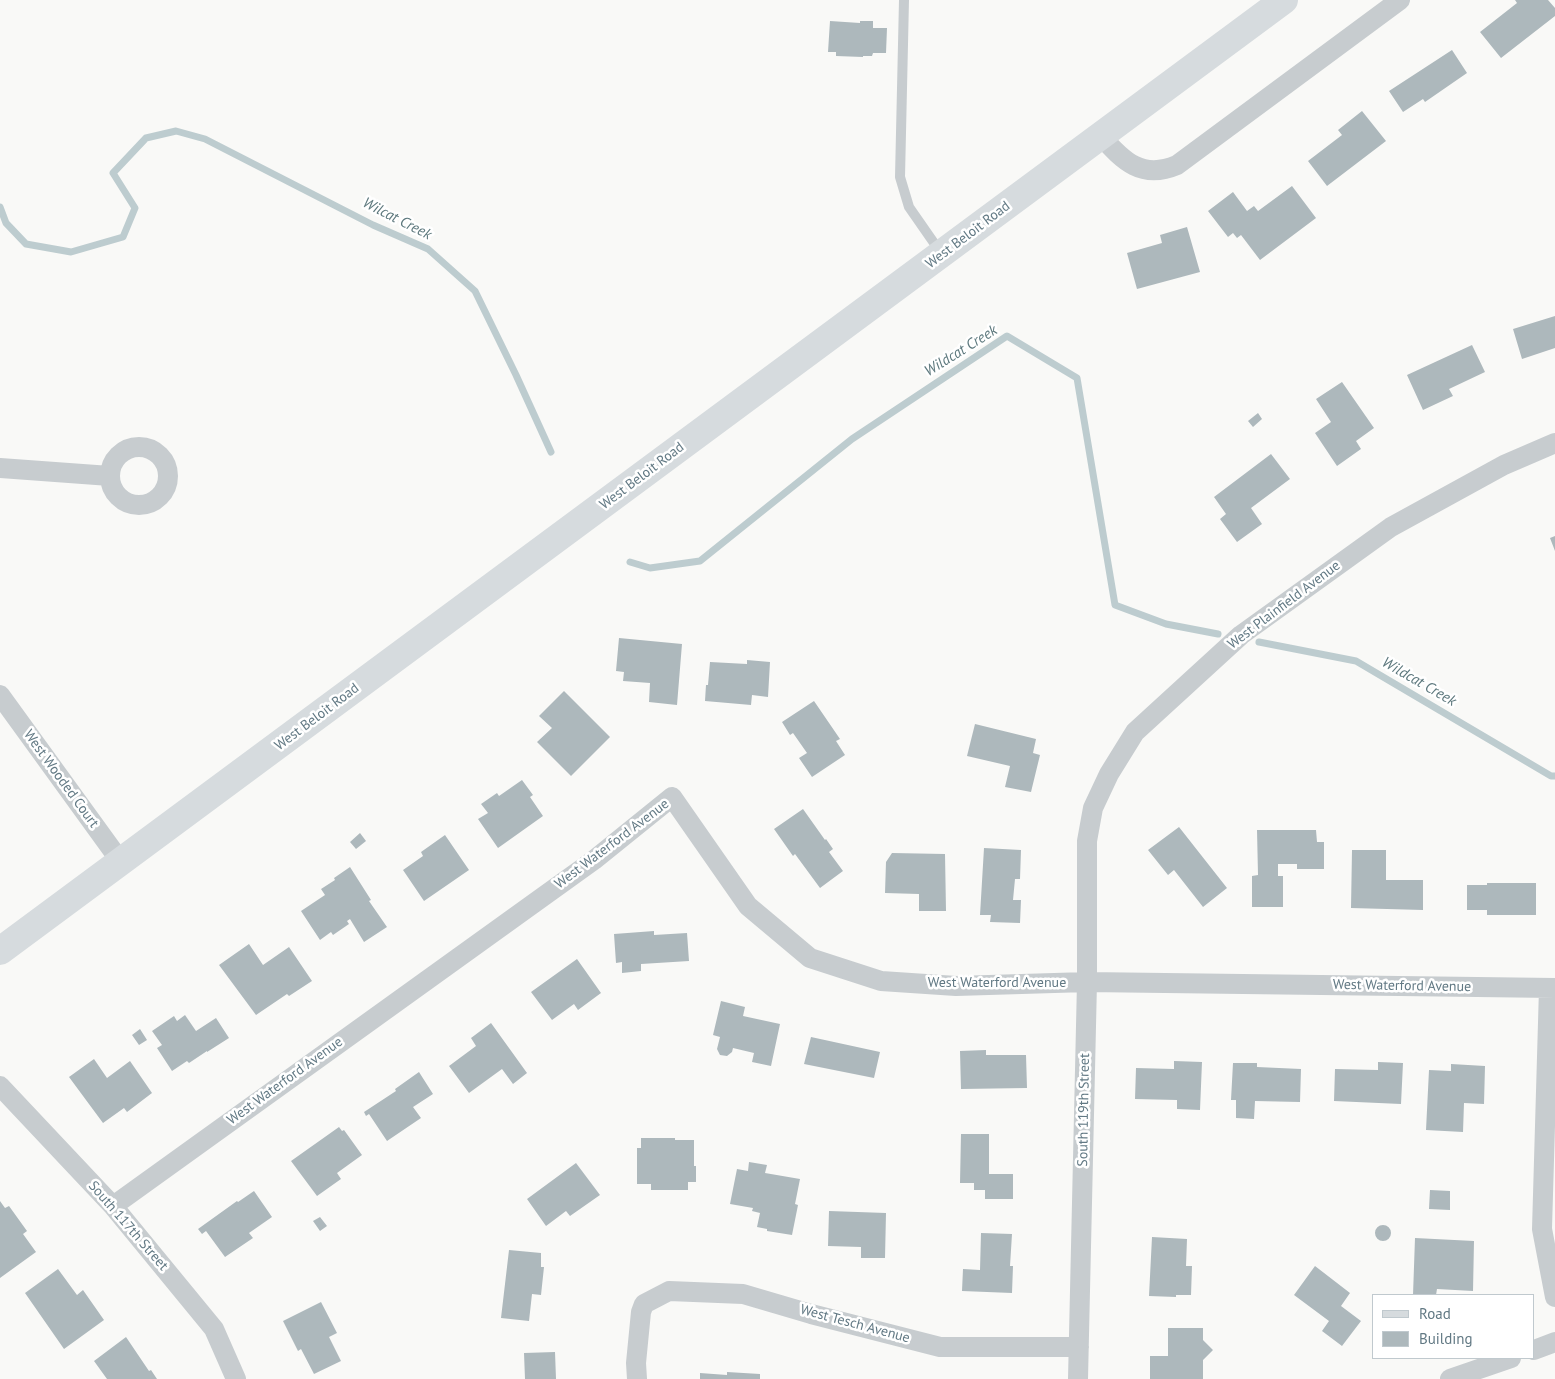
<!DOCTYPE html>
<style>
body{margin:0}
#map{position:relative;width:1555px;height:1379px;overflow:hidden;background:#f9f9f7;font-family:"PT Sans",sans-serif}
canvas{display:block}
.legend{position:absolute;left:1372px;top:1294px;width:162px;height:65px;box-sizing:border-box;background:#fff;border:1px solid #c0c9ce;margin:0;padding:6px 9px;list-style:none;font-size:15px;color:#627984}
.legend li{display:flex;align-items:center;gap:10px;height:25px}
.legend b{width:25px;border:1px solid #c0c9ce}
</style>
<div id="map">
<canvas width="1555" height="1379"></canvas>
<ul class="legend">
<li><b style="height:6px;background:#d6dbde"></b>Road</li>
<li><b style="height:14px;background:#adb8bc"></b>Building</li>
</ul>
</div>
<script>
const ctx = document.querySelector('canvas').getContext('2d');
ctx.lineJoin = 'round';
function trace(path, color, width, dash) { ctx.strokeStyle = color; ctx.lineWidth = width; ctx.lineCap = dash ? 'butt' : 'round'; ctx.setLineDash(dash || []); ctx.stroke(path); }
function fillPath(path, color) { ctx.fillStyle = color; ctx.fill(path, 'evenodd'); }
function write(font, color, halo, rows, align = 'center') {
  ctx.font = font + ' "PT Sans",sans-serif'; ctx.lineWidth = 5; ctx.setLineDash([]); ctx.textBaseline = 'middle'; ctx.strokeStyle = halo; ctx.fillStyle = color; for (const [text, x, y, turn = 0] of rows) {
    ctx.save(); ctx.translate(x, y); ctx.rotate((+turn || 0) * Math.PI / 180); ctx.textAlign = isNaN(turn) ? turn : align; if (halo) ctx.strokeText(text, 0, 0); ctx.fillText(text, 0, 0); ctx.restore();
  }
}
const stream = new Path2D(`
 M 0,207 L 6,223 L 26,244 L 71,252 L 123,237 L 135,208 L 113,173 L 146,138 L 176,131 L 205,139 L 373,225 L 428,249 L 475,291 L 516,375 L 551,452
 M 630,562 L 650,568 L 700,561 L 852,439 L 1007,336 L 1077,378 L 1115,605 L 1166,624 L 1218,634
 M 1259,642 L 1356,661 L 1551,776 L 1555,776`);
const building = new Path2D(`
 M 1515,0 L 1548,0 L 1555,8 L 1555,16 L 1501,58 L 1480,32 L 1517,3 Z
 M 830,21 L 860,23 L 860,21 L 873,21 L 873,28 L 887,28 L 886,53 L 873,53 L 872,56 L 863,56 L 863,57 L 836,56 L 836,52 L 828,52 Z
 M 1452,50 L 1467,73 L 1425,102 L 1423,99 L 1403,112 L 1389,91 Z
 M 1362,111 L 1386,141 L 1327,186 L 1308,161 L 1342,135 L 1338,130 Z
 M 1292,186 L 1316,218 L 1260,260 L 1241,235 L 1237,238 L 1233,233 L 1228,237 L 1208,211 L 1233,192 L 1247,211 L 1254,206 L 1258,211 Z
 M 1187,227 L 1200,272 L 1137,289 L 1127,253 L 1162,243 L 1160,235 Z
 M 1555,316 L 1555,348 L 1522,359 L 1513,329 Z
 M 1472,345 L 1485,372 L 1449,389 L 1453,396 L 1423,410 L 1407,375 Z
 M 1342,382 L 1374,428 L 1356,441 L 1361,449 L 1337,466 L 1315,433 L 1331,422 L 1316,399 Z
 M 1258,413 L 1262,419 L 1253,427 L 1248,421 Z
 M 1271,454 L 1290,479 L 1251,508 L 1262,524 L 1237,542 L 1220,519 L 1226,514 L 1214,497 Z
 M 1555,536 L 1555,551 L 1550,538 Z
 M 619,638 L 682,644 L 677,705 L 649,702 L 650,683 L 623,681 L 624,672 L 616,671 Z
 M 747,660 L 770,662 L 768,697 L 752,695 L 751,705 L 705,701 L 706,685 L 708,685 L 710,662 L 747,664 Z
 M 564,691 L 610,737 L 571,776 L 537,742 L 552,728 L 539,716 Z
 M 814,701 L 840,739 L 836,741 L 845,755 L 812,777 L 799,758 L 807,753 L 793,733 L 790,735 L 782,722 Z
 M 975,724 L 1036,739 L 1033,753 L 1040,755 L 1031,792 L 1005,787 L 1010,766 L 967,756 Z
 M 522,780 L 533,795 L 530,797 L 543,816 L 498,848 L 478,819 L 488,813 L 481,804 L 497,793 L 499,796 Z
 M 803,809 L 825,840 L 826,839 L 833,849 L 829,852 L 843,871 L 820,888 L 795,854 L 793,856 L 774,829 Z
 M 1179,827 L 1227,888 L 1203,907 L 1174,870 L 1168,875 L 1148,850 Z
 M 1257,830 L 1316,830 L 1317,842 L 1324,842 L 1324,869 L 1297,869 L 1297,864 L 1278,864 L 1278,876 L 1283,876 L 1283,907 L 1252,907 L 1252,876 L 1258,875 Z
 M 360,833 L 366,841 L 356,849 L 350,842 Z
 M 445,835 L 469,870 L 424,901 L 403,870 L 423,856 L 421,852 Z
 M 984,848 L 1021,850 L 1020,879 L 1015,879 L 1013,900 L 1021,900 L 1020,923 L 990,922 L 991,915 L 980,915 Z
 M 1352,850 L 1386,850 L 1386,880 L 1423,880 L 1423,910 L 1351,908 Z
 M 892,853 L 945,854 L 946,911 L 919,911 L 919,894 L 885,893 L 886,862 Z
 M 350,867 L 371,900 L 369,901 L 387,927 L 364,942 L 350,919 L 347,921 L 349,924 L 333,935 L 331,932 L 320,940 L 301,911 L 325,895 L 321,889 L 335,880 L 334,878 Z
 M 1487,883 L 1536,883 L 1536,915 L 1487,915 L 1487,910 L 1467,910 L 1467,885 L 1487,885 Z
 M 654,931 L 654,935 L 687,933 L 689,961 L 641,964 L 641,971 L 622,973 L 622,962 L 616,963 L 614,934 Z
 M 249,944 L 263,965 L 289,947 L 312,981 L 289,996 L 287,994 L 256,1015 L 219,965 Z
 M 577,959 L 601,993 L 578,1010 L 574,1004 L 552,1020 L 531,992 Z
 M 721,1001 L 745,1007 L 743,1016 L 780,1024 L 771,1066 L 752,1062 L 754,1053 L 733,1048 L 732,1052 L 727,1056 L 720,1055 L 717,1049 L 720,1037 L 713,1035 Z
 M 185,1015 L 196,1031 L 216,1018 L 229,1038 L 207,1052 L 207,1051 L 189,1063 L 187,1061 L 172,1071 L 157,1048 L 162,1045 L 152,1031 L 174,1016 L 177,1021 Z
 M 491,1023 L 527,1073 L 513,1084 L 502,1069 L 469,1093 L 449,1066 L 476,1046 L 471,1038 Z
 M 140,1029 L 147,1040 L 139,1045 L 132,1035 Z
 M 811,1037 L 880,1052 L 874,1078 L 804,1064 Z
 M 986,1050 L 986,1055 L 1026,1055 L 1027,1088 L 961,1089 L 960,1051 Z
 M 94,1059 L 107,1078 L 130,1061 L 152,1093 L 127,1112 L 124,1108 L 103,1123 L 69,1077 Z
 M 1174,1061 L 1202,1062 L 1200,1110 L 1177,1109 L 1177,1100 L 1135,1099 L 1136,1068 L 1174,1069 Z
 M 1378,1062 L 1403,1063 L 1401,1104 L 1334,1101 L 1335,1069 L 1378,1070 Z
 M 1233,1063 L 1257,1063 L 1257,1067 L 1301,1069 L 1300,1102 L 1255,1101 L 1254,1119 L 1236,1118 L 1236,1100 L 1231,1100 Z
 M 1451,1064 L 1485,1066 L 1484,1104 L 1464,1103 L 1463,1132 L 1426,1130 L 1429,1070 L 1451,1071 Z
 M 419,1072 L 433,1094 L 413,1107 L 421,1118 L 387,1141 L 369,1114 L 366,1116 L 364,1112 L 396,1091 L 395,1089 Z
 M 339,1127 L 342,1131 L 344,1130 L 362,1155 L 337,1173 L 341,1179 L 317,1196 L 291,1161 Z
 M 961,1134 L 989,1134 L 989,1174 L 1013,1174 L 1013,1199 L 985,1199 L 985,1190 L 974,1190 L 974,1183 L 960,1183 Z
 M 641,1138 L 675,1138 L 675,1140 L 694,1140 L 694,1166 L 696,1166 L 696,1182 L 688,1182 L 688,1190 L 651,1190 L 651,1184 L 637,1184 L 637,1148 L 641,1148 Z
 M 749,1162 L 767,1165 L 765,1173 L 800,1179 L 795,1204 L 798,1205 L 792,1235 L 767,1231 L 767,1229 L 757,1227 L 760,1213 L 752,1211 L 753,1208 L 730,1204 L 737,1169 L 748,1171 Z
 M 576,1163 L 600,1195 L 570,1216 L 566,1211 L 546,1226 L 527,1199 Z
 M 1430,1190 L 1450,1191 L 1450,1210 L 1429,1209 Z
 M 254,1191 L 272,1217 L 249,1233 L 253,1238 L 225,1257 L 206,1231 L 202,1234 L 198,1229 L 237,1201 L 238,1202 Z
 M 0,1201 L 5,1208 L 9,1206 L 27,1231 L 23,1234 L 36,1252 L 0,1278 Z
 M 829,1211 L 886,1213 L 885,1258 L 861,1258 L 861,1247 L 828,1246 Z
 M 320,1217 L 327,1226 L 320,1231 L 313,1221 Z
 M1375 1233a8 8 0 1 1 16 0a8 8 0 1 1-16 0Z
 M 981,1233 L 1012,1234 L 1010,1266 L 1013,1266 L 1012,1293 L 962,1291 L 963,1269 L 980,1270 Z
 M 1152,1237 L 1187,1239 L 1186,1266 L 1192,1266 L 1191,1295 L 1176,1295 L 1176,1297 L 1149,1296 Z
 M 1415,1238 L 1474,1241 L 1473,1291 L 1437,1289 L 1436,1295 L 1413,1295 Z
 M 509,1250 L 541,1253 L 541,1267 L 544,1267 L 541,1295 L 532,1294 L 529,1321 L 501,1318 Z
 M 1315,1266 L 1350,1293 L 1341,1306 L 1361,1321 L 1342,1346 L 1322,1331 L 1329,1321 L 1294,1295 Z
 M 58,1269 L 77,1295 L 83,1290 L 104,1320 L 64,1349 L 25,1293 Z
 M 321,1302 L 337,1333 L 329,1337 L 341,1361 L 314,1374 L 301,1349 L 298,1351 L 283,1321 Z
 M 1168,1328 L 1203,1328 L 1203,1340 L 1213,1350 L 1203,1360 L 1203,1379 L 1150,1379 L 1150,1356 L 1168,1356 Z
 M 126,1337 L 149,1371 L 151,1370 L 157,1379 L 107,1379 L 94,1361 Z
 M 555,1352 L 556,1379 L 525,1379 L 524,1353 Z
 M 727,1372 L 760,1374 L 760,1379 L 700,1379 L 700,1373 L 727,1375 Z`);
const service = new Path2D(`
 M 904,0 L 900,177 L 909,207 L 941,253`);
const minor = new Path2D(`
 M 1101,136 C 1123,161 1142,180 1177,165 L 1400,0
 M110 476a29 29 0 1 1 58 0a29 29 0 1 1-58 0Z
 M 0,468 L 110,476
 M 0,695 L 121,862
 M 1549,988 L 1542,1229 L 1555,1297
 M 0,1086 L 113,1206 L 214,1329 L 236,1379
 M 113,1206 L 594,860 L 672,797 L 748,906 L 810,958 L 881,981 L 956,986 L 1087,982 L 1555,988
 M 1534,1350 L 1555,1342
 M 637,1379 L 636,1363 L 641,1312 L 644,1304 L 669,1291 L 743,1294 L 811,1314 L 940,1347 L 1079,1347
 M 1078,1379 L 1087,982 L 1087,841 L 1093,808 L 1109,774 L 1135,732 L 1241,635 L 1391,527 L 1504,465 L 1555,443
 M 1450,1379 L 1511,1358`);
const secondary = new Path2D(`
 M 0,951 L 1284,0`);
const streetNames = [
 ["West Beloit Road",968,235,-37],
 ["West Beloit Road",642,476,-37],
 ["West Plainfield Avenue",1284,605,-37],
 ["West Beloit Road",317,717,-37],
 ["West Wooded Court",61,779,54],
 ["West Waterford Avenue",612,844,-37],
 ["West Waterford Avenue",997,983],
 ["West Waterford Avenue",1402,986,1],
 ["West Waterford Avenue",285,1081,-36],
 ["South 119th Street",1084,1110,-89],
 ["South 117th Street",128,1226,49],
 ["West Tesch Avenue",855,1324,15]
];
const waterNames = [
 ["Wilcat Creek",397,219,27],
 ["Wildcat Creek",961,351,-32],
 ["Wildcat Creek",1419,682,30]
];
trace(stream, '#bdcccf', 7);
fillPath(building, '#adb8bc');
trace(service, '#c7cccf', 10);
trace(minor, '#c7cccf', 20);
trace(secondary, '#d6dbde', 28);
write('14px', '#627984', '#fff', streetNames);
write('italic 15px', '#5d787d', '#fff', waterNames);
</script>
